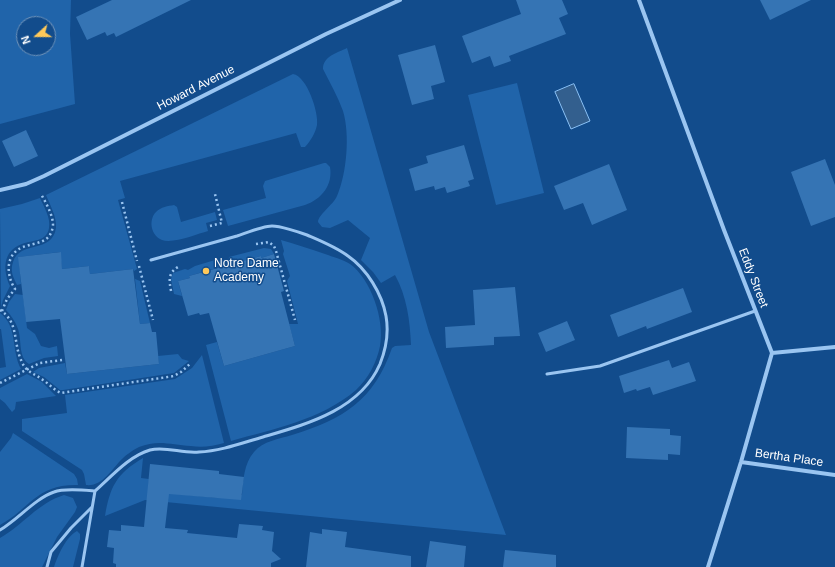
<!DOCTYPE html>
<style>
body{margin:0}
#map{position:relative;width:835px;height:567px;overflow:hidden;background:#124c8c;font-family:Arial,sans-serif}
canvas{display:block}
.north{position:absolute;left:16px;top:16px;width:40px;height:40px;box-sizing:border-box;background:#124c8c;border:1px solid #7194ba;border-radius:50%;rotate:249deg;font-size:11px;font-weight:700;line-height:16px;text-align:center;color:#fff}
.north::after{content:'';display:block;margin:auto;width:14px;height:18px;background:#ffc95a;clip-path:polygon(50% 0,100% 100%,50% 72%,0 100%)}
</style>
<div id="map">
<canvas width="835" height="567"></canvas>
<div class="north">N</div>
</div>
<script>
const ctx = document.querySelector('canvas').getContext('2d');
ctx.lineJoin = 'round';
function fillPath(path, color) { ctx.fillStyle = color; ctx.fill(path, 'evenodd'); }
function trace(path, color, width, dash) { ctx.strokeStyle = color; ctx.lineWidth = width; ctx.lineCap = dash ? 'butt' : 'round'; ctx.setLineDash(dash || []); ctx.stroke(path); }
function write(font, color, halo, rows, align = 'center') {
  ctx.font = font + ' Arial,sans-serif'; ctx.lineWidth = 3; ctx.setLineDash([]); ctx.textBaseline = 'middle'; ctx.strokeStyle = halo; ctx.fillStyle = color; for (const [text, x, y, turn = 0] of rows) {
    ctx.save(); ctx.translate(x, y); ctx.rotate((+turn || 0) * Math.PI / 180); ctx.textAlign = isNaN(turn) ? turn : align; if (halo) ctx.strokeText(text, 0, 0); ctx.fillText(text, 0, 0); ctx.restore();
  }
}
const green = new Path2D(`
 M 0,0 L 71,0 L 70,34 L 75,104 L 0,124 ZM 24,24 L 48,24 L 48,48 L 24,48 Z
 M 347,48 L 429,332 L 506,535 L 145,500 L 105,516 C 110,487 116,474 143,458 L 141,478 L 149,479 L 148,491 L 218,498 L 242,495 C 243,481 244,463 254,452 C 263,441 279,439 292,435 C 344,419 374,400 392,348 L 395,346 L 411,345 C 410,321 407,297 395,275 L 381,283 L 373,272 L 361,260 L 370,238 L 348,220 L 330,228 L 322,227 L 318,222 C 318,215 333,205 337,196 C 347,173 350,134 343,111 C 338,97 330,83 323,69 C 323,56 337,53 347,48 Z
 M 293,74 C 307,76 319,113 317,125 C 315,134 311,140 305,147 L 301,147 L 296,133 L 120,181 L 125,198 L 118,200 L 137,269 L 134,271 L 133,269 L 90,274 L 89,266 L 62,269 L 60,252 L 19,257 L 21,284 L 17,285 C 13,277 10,271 13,262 C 20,240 52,254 56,228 C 57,217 50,205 46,195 Z
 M 517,83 L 544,193 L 496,205 L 468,95 Z
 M 324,163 L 326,163 L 330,167 C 333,185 322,199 305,205 L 228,226 L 223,210 L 266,198 L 263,186 L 265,181 Z
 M 40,198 C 44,207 51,218 49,228 C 47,242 32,240 22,244 C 2,251 3,271 10,286 L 3,300 L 1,307 L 0,209 L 22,204 Z
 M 174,205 L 177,207 L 181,222 L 215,212 L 217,220 L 206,223 L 208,231 C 197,234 173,244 162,240 C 151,236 148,220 156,212 C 161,207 168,206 174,205 Z
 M 281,240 C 296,244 310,249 325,254 C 333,257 342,259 350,264 C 371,279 385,320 380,346 C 377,362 368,379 356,390 C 321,420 273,429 231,441 L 206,345 L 217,342 L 224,366 L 295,346 L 289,324 L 298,324 L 287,281 L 290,276 L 283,254 L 284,251 Z
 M 264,248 L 271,249 L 274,254 L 261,258 L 261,256 L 228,265 L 229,257 Z
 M 215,260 L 220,267 L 189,276 L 190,278 L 178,281 L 182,296 L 174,294 L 171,279 L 173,273 L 185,269 L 188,270 L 195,266 Z
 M 135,279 L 140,281 L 150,323 L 140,324 Z
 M 15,294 L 23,295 L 27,328 L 35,334 L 41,346 L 49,348 L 57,346 L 58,356 L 44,358 L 29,364 C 18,357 22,340 18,329 C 15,321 11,315 6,310 L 9,302 Z
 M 0,313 C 18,326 11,351 21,369 L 0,380 L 0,368 L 6,367 L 1,329 L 0,329 Z
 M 178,354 L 182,359 L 189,361 L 174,373 L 63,390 L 60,390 L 44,377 L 33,372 L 39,368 L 65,363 L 67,374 L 159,364 L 158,356 Z
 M 202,355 L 224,443 C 213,446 202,448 191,446 C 172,445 158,439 139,447 C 133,450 126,455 122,459 C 112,469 102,487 86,485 L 84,474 L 82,470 L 22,431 L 22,419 L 67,413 L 65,395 L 175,379 L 192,368 Z
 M 27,374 L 42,382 L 56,396 L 16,402 L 15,409 L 12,412 L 5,403 L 0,399 L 0,388 Z
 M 13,433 L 74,474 L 77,479 L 78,485 C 36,484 31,508 0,525 L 0,452 L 11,438 Z
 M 64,495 L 73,498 L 77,507 L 75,512 L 57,537 L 42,567 L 0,567 L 0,538 C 23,525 38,503 64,495 Z
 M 77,531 L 80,534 L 80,539 L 73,567 L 54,567 C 58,555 66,537 77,531 Z`);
const water = new Path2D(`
 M 574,84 L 590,121 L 571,129 L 555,92 Z`);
const building = new Path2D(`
 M 112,0 L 191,0 L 116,37 L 114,33 L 107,36 L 105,32 L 87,40 L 76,17 Z
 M 516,0 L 562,0 L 568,14 L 559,18 L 566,34 L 509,56 L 511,61 L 494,67 L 490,56 L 472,63 L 462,36 L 521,14 Z
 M 760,0 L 811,0 L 770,20 Z
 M 435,45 L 445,82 L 431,86 L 434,99 L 412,105 L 398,55 Z
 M 26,130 L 38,156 L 14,167 L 2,141 Z
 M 464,145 L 474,179 L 468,181 L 470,186 L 447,193 L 445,187 L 435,190 L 434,186 L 415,191 L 409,169 L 428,163 L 426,156 Z
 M 825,159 L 835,185 L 835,217 L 811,226 L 791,172 Z
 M 609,164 L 627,210 L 592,225 L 583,203 L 564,210 L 554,186 Z
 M 61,252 L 62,269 L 89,266 L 90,274 L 133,269 L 140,324 L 150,323 L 152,332 L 156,332 L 159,364 L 67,374 L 60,319 L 26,322 L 18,257 Z
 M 274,254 L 284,291 L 281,292 L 295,346 L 224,366 L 209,313 L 200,315 L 199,313 L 188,316 L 178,281 L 190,278 L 189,276 L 261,256 L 261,258 Z
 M 515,287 L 520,336 L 494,337 L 494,345 L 446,348 L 445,327 L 475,325 L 473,290 Z
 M 683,288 L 692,312 L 647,329 L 646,326 L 618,337 L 610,315 Z
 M 567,321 L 575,340 L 546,352 L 538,333 Z
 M 669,360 L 672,368 L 689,362 L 696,381 L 653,395 L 650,387 L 637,391 L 636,389 L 624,393 L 619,376 Z
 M 627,427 L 670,429 L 670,435 L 681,436 L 680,455 L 668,454 L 668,460 L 626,458 Z
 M 150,464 L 219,471 L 219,474 L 244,477 L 241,500 L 169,494 L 165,528 L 188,530 L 187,533 L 237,538 L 239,524 L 263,526 L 262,530 L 274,532 L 272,551 L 281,559 L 271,563 L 271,567 L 116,567 L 116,564 L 113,563 L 114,548 L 107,547 L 109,530 L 121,531 L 121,525 L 144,527 Z
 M 322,529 L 347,532 L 345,547 L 411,556 L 411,567 L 306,567 L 310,532 L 322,534 Z
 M 430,541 L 466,546 L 464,567 L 426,567 Z
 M 505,550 L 556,555 L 556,567 L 503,567 Z`);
const path = new Path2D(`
 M 122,202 L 137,261
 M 210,226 L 222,223 L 215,194
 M 256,244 L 269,242 L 274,246 L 276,251 L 295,320
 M 139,266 L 153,320
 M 171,291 C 169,280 168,273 178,267
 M 0,310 C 19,322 13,342 21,360 C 26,373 34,373 43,380 C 49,384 54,390 61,393 L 174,376 L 181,372 L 191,363
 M 2,311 L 7,299 L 15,289 C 6,275 5,254 23,247 C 36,242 51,244 53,225 C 53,215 46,203 41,194
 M 0,383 L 40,363 L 62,360`);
const service = new Path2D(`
 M 547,374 L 600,366 L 755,311
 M 0,530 C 17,520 36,498 54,492 C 64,488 83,490 95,491 C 111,477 129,456 150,450 C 166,446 183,454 199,452 C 221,451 242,443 263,437 C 307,424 360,410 380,364 C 386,349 389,333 386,316 C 382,294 367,269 348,256 C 336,247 321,241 307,235 C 299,232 280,226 272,226 C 263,226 246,233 237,236 C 208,244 180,252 151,260
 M 47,567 L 51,552 L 71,528 L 92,507
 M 82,567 L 95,491`);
const minor = new Path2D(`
 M 639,0 L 724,230 L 772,353 L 741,462 L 708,567
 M 0,190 L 26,184 L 44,176 L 326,34 L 400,0
 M 772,353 L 835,347
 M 741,462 L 835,475`);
const markers = [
 [206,271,4,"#ffc95a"]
];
const streetNames = [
 ["Howard Avenue",196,88,-27],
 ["Eddy Street",753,278,69],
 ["Bertha Place",789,458,8]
];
const poiNames = [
 ["Notre Dame",214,264],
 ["Academy",214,278]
];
fillPath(green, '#2064aa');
fillPath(water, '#335f8e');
trace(water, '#8bc1f5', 1);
fillPath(building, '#3574b4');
trace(path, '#9ac5f1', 2.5, [2, 3]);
trace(service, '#9ac5f1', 3);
trace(minor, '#9ac5f1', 4);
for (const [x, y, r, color] of markers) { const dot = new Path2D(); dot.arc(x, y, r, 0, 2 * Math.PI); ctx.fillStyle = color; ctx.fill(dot); trace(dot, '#124c8c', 1.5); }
write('12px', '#fff', '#124c8c', streetNames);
write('12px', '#fff', '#124c8c', poiNames, 'left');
</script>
